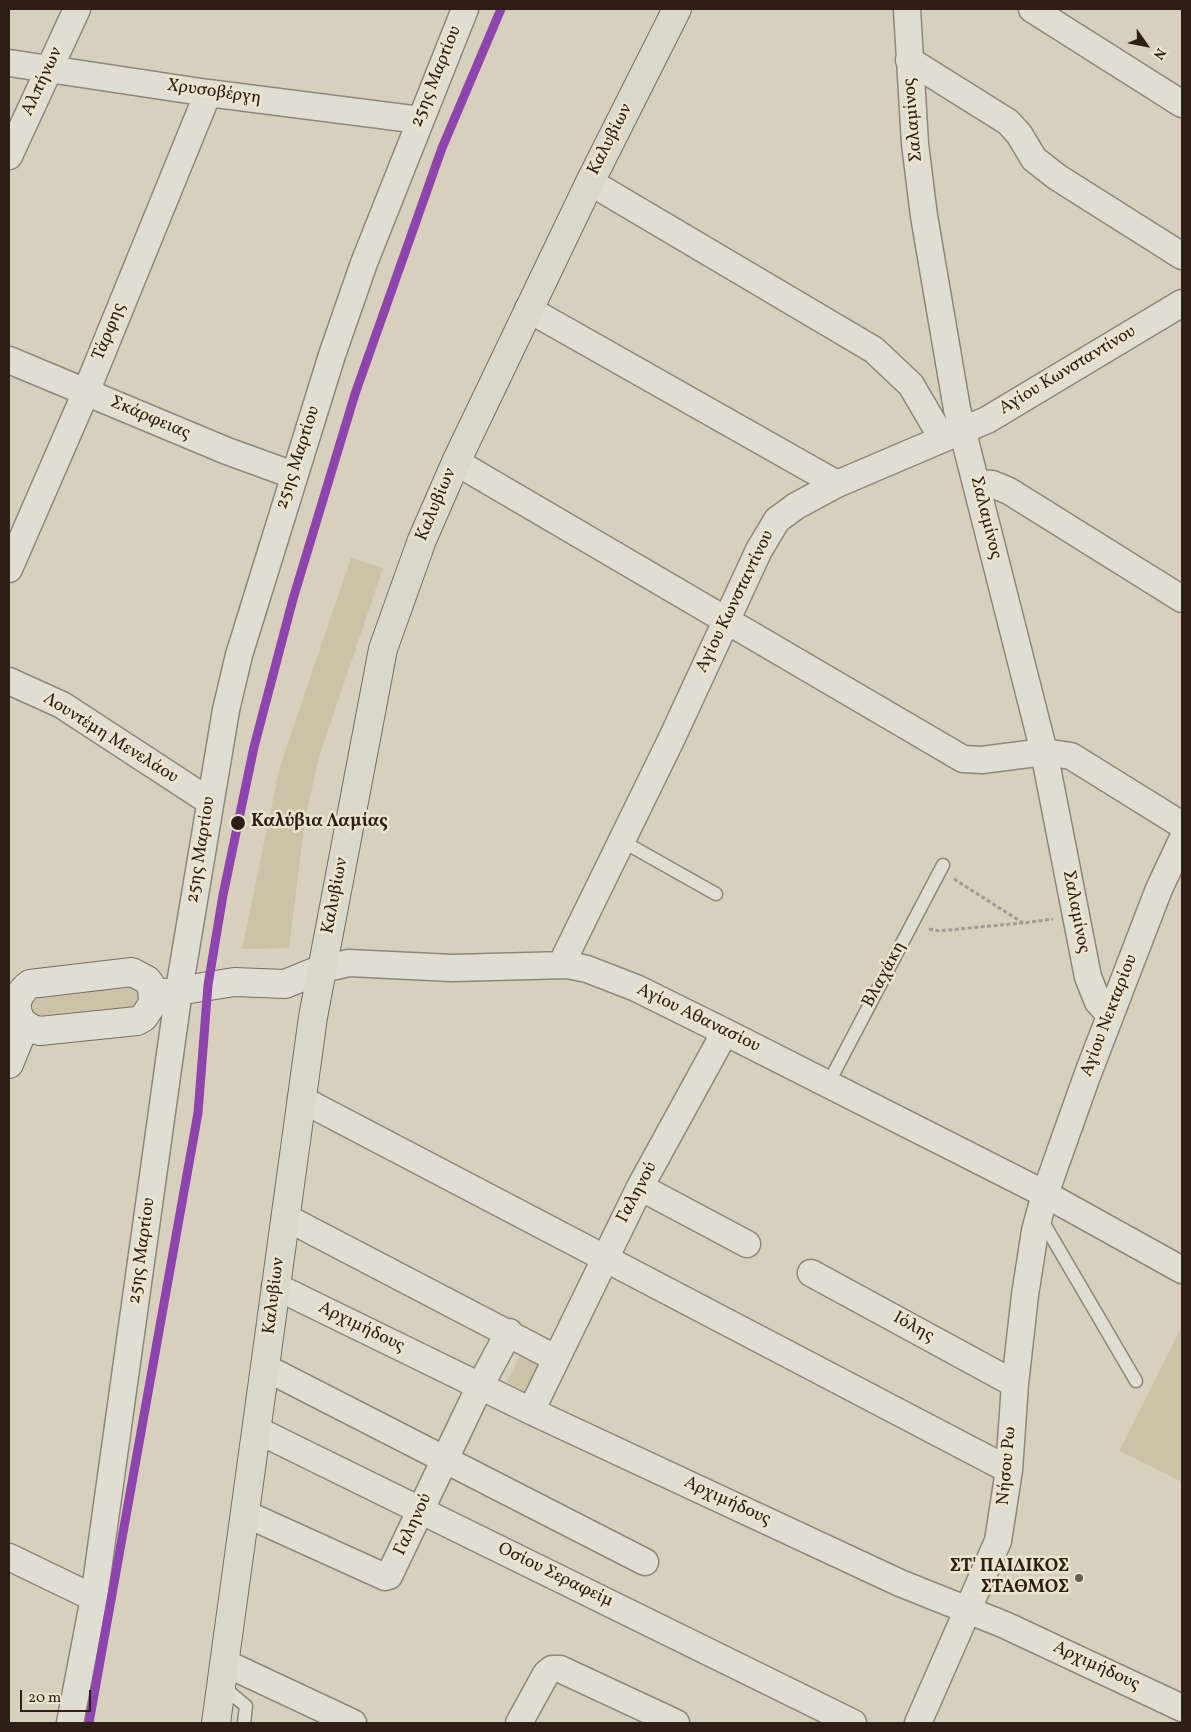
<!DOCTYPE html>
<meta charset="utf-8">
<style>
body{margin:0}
#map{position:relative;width:1191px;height:1732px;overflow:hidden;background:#d7d0bc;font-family:Vollkorn,serif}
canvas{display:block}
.frame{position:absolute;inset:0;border:10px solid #2d1f15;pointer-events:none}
.north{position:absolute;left:1121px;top:20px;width:50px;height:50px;-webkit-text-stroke:4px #ece4cc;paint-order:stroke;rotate:123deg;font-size:14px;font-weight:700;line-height:20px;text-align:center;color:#2d1f15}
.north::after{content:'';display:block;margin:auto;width:18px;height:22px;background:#2d1f15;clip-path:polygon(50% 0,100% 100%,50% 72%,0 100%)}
.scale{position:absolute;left:20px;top:1690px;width:71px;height:22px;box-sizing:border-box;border:2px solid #2d1f15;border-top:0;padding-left:6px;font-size:15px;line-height:18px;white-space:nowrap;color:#2d1f15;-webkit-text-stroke:4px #ece4cc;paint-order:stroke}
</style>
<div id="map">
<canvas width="1191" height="1732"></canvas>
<div class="frame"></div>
<div class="north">N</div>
<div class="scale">20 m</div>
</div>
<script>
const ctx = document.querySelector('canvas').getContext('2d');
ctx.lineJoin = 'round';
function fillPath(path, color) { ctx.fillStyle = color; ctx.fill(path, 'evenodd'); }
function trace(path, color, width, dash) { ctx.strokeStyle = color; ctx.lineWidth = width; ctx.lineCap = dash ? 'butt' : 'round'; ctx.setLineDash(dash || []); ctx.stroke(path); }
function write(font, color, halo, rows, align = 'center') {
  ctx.font = font + ' Vollkorn,serif'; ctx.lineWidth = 5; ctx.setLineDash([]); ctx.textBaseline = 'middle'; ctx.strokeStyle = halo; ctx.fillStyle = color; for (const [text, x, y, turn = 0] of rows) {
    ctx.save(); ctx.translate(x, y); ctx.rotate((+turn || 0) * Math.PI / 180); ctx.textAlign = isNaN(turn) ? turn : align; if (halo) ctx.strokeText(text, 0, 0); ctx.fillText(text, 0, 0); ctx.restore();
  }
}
const green = new Path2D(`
 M 351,558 L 383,568 L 319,757 L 305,819 L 289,948 L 242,949 L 280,766 Z
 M 138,980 L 146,1006 L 35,1023 L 25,1000 L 28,992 Z
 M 1182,1326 L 1182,1482 L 1119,1451 Z
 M 521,1353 L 541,1363 L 526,1392 L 507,1382 Z`);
const path = new Path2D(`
 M 954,879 L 1023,923 L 1053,919
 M 929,929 L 939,931 L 1022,923`);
const lane = new Path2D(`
 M 622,841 L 716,894
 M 828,1084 L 943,865
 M 1040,1217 L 1136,1381
 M 221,1685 L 246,1706 L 244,1723`);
const street = new Path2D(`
 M 907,9 L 915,144 L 924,216 L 957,409 L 1044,752 L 1088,977 L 1098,1002 L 1110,1015
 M 1032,9 L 1182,104
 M 909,60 L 1008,122 L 1019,134 L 1034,159 L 1057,177 L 1182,256
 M 9,63 L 208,93 L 420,120
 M 9,156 L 77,9
 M 590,182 L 874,350 L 911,385 L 942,438
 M 528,309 L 837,484
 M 9,360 L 227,451 L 293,475
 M 456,462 L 963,759 L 982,760 L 1044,752 L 1071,756 L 1182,825
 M 977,483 L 992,484 L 1009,491 L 1182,599
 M 9,569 L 86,392 L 208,93
 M 9,681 L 62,705 L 209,801
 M 561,965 L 671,740 L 759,550 L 777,520 L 796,506 L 837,484 L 987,420 L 1182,303
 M 322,969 L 349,963 L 452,968 L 568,965 L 587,969 L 636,988 L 725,1032 L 1045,1194 L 1182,1270
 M 301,1099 L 1009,1470
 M 640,1187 L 747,1244
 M 285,1217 L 555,1358
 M 811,1273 L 1015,1384
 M 275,1286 L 531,1411 L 900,1583 L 1005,1625 L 1182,1708
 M 266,1368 L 645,1562
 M 531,1411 L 640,1187 L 725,1032
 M 257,1430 L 853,1723
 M 246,1514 L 385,1577 L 389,1576 L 480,1386 L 509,1332
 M 9,1557 L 94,1598
 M 225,1663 L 353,1723
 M 70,1723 L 94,1598 L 179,990 L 226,710 L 239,655 L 332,355 L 364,263 L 465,9
 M 519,1723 L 546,1674 L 552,1669 L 560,1669 L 676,1723
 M 918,1723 L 998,1541 L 1009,1470 L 1015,1384 L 1025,1295 L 1035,1231 L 1045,1194 L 1087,1076 L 1159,889 L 1182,840`);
const secondary = new Path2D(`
 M 132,972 L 147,980 L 152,987 L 153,1003 L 144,1017 L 137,1021 L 40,1031 C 14,1026 9,999 30,984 Z
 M 153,995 L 234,982 L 285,984 L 322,969
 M 9,1064 L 25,1025`);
const primary = new Path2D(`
 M 216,1723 L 313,1017 L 383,649 L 422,540 L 456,462 L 590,182 L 677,9`);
const rail1 = new Path2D(`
 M 89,1723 L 198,1113 L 208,985 L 223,895 L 254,747 L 293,599 L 355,394 L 442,148 L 501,9`);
const markers = [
 [238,823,8,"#2d1f15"],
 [1079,1578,5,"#685d4f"]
];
const streetNames = [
 ["25ης Μαρτίου",437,77,-68],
 ["Αλπήνων",43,82,-65],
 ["Χρυσοβέργη",214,93,8],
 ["Σαλαμίνος",914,120,-95],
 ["Καλυβίων",611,140,-63],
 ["Τάρφης",110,332,-68],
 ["Αγίου Κωνσταντίνου",1068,371,-31],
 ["Σκάρφειας",150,419,23],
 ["25ης Μαρτίου",299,458,-72],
 ["Καλυβίων",437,505,-67],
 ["Σαλαμίνος",985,518,76],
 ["Αγίου Κωνσταντίνου",736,602,-64],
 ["Λουντέμη Μενελάου",110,739,32],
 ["25ης Μαρτίου",202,850,-81],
 ["Καλυβίων",336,896,-79],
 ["Σαλαμίνος",1075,912,79],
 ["Βλαχάκη",885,975,-62],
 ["Αγίου Νεκταρίου",1110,1016,-69],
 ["Αγίου Αθανασίου",698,1019,26],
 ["Γαληνού",638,1193,-62],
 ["25ης Μαρτίου",143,1251,-82],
 ["Καλυβίων",275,1296,-83],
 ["Αρχιμήδους",361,1328,26],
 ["Ιόλης",913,1328,29],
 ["Νήσου Ρω",1008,1466,-85],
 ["Αρχιμήδους",727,1502,25],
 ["Γαληνού",414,1525,-65],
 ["Οσίου Σεραφείμ",555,1576,26],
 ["Αρχιμήδους",1096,1667,25]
];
const stopNames = [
 ["Καλύβια Λαμίας",251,823]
];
const poiNames = [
 ["ΣΤ' ΠΑΙΔΙΚΟΣ",1069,1568],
 ["ΣΤΑΘΜΟΣ",1069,1589]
];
fillPath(green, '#ccc2a7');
trace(lane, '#8d877b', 15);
trace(street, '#8d877b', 29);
trace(secondary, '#756f65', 30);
trace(primary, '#756f65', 30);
trace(path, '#a19c93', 3, [4, 2.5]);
trace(lane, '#e0ddd2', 12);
trace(street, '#e0ddd2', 26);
trace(secondary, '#e0ddd2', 28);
trace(primary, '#dad7cb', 28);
trace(rail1, '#8e44ad', 9);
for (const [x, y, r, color] of markers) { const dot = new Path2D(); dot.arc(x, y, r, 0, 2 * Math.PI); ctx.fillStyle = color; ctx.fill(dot); trace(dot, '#ece4cc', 2); }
write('18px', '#2d1f15', '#ece4cc', streetNames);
write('bold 18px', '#2d1f15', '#ece4cc', stopNames, 'left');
write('bold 18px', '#2d1f15', '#ece4cc', poiNames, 'right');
</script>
